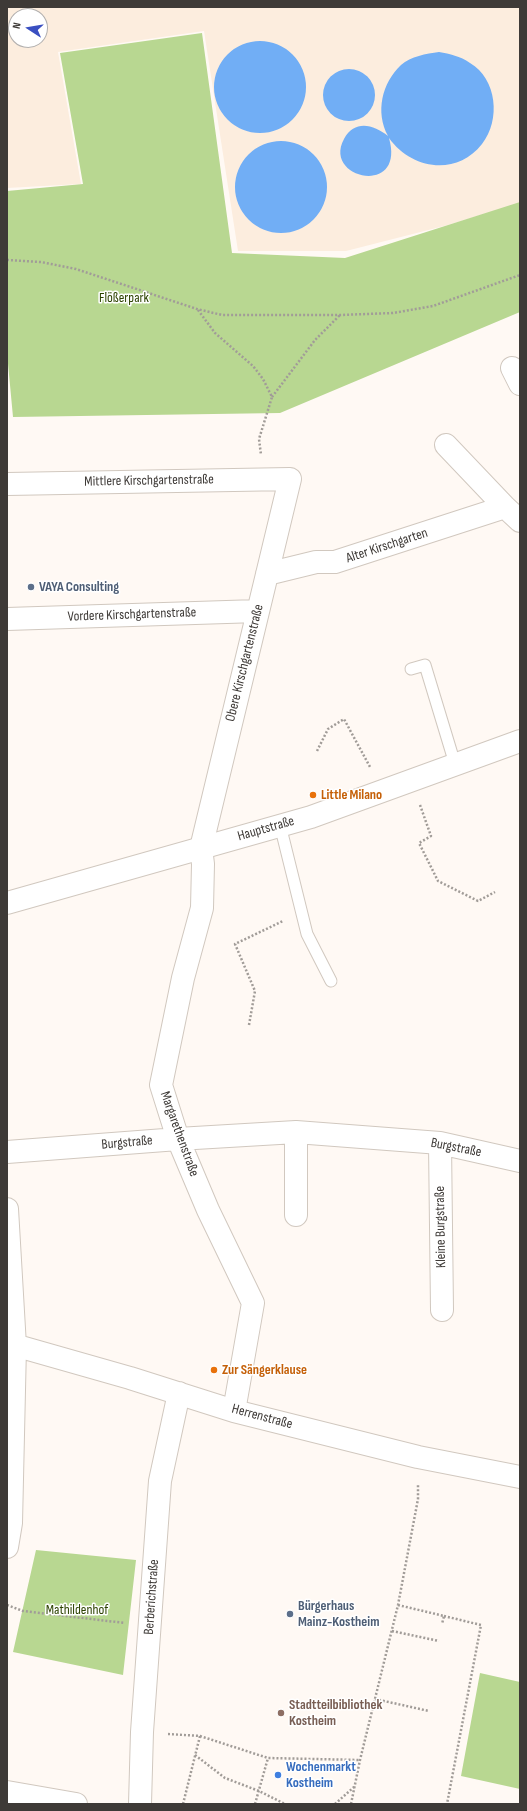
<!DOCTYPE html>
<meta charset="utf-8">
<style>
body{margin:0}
#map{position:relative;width:527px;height:1811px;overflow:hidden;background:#fff9f4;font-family:"Sofia Sans Condensed",sans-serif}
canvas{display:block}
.frame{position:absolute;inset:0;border:8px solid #3e3a37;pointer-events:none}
.north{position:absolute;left:8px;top:8px;width:40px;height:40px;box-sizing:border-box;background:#fff;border:1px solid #b2b0af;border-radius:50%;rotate:282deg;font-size:11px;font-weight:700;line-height:16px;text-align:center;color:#3e3a37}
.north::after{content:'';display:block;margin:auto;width:14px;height:18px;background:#3a4fc1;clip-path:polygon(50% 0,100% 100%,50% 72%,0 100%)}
</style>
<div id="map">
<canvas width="527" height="1811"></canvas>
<div class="frame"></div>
<div class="north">N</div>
</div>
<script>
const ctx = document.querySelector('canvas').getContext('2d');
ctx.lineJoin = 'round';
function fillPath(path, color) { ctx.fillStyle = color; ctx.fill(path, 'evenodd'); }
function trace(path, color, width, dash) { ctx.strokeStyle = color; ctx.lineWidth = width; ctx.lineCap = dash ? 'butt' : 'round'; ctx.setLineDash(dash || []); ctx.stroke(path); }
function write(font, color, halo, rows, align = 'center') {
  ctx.font = font + ' "Sofia Sans Condensed",sans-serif'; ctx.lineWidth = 3; ctx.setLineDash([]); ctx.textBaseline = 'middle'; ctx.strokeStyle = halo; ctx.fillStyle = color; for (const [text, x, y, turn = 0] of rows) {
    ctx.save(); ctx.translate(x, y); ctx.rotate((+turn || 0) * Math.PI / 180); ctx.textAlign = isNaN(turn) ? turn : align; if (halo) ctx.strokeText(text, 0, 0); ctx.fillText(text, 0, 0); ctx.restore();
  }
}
const built = new Path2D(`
 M 7,7 L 520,7 L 520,203 L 448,225 L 346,251 L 238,251 L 204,31 L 58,52 L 81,184 L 7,188 ZM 16,16 L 40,16 L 40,40 L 16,40 Z`);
const green = new Path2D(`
 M 202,33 L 232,253 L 345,258 L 520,202 L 520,312 L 280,413 L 13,417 L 7,353 L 7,191 L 83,184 L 60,53 Z
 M 36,1550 L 136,1560 L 123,1675 L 13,1652 Z
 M 480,1673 L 520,1682 L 520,1789 L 461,1776 Z`);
const water = new Path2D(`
 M214 87a46 46 0 1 1 92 0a46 46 0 1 1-92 0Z
 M 439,52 C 450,54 460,56 470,63 C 497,79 501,120 482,144 C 456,177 411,169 389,138 C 406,197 322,179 344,139 C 355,119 374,125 388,136 C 375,112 382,83 401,65 C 411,56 426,54 439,52 Z
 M323 95a26 26 0 1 1 52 0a26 26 0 1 1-52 0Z
 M235 187a46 46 0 1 1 92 0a46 46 0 1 1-92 0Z`);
const path = new Path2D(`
 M 7,260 L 41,262 L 76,269 L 197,309 L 222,315 L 340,315 L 393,313 L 433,306 L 520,275
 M 198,310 L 215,333 L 253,366 L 263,379 L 272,397 L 259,439 L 261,455
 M 272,397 L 315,340 L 340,315
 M 317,751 L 328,729 L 344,719 L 370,767
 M 420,805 L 431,836 L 419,843 L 438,881 L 478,901 L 495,892
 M 249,1025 L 255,991 L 235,944 L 283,921
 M 7,1605 L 23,1611 L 125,1623
 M 398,1605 L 444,1616 L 442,1624
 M 444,1616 L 481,1625 L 447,1804
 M 392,1631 L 439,1641
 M 375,1699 L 429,1711
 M 168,1734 L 200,1736 L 268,1758 L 360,1760
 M 195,1755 L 225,1778 L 259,1791 L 285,1804
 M 183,1804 L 200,1736
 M 255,1804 L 268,1758
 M 335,1804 L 354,1787
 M 351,1804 L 360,1760 L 398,1605 L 418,1499 L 418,1484`);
const lane = new Path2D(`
 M 411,669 L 425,665 L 455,764
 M 280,825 L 307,934 L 331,981`);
const street = new Path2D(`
 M 512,368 L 520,384
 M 446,445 L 505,507
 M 7,484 L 290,479 L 201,848 L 203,864 L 202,908 L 183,978 L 161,1085 L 178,1139 L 208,1210 L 253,1303 L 234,1411
 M 267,574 L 316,562 L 335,562 L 505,507 L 520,521
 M 7,619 L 258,611
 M 296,1132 L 296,1215
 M 440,1143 L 442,1310
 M 7,1152 L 178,1139 L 296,1132 L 440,1143 L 520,1161
 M 7,1209 L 15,1346 L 11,1523 L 7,1547
 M 7,1343 L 130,1378 L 234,1411 L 418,1457 L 520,1477
 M 7,1792 L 76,1804
 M 140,1804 L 142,1732 L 160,1481 L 179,1393`);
const secondary = new Path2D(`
 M 7,903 L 311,817 L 520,741`);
const markers = [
 [31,587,4,"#5c6f8a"],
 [313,795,4,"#e8710a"],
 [214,1370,4,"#e8710a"],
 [290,1614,4,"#5c6f8a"],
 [281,1713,4,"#8d6e63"],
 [278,1775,4,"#3f7fe0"]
];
const parkNames = [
 ["Flößerpark",124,298],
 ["Mathildenhof",77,1610]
];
const streetNames = [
 ["Mittlere Kirschgartenstraße",149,481,-1],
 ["Alter Kirschgarten",387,546,-18],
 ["Vordere Kirschgartenstraße",132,615,-2],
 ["Obere Kirschgartenstraße",245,663,-76],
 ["Hauptstraße",266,829,-16],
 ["Margarethenstraße",179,1134,70],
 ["Burgstraße",127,1143,-5],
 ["Burgstraße",456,1148,11],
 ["Kleine Burgstraße",441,1227,-91],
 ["Herrenstraße",262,1417,15],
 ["Berberichstraße",152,1597,-86]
];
const serviceNames = [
 ["VAYA Consulting",39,587],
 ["Bürgerhaus",298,1606],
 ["Mainz-Kostheim",298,1622]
];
const foodNames = [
 ["Little Milano",321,795],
 ["Zur Sängerklause",222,1370]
];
const educationNames = [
 ["Stadtteilbibliothek",289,1705],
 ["Kostheim",289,1721]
];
const shopNames = [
 ["Wochenmarkt",286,1767],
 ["Kostheim",286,1783]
];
fillPath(built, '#fcedde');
fillPath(green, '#b8d791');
fillPath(water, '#71aef5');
trace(lane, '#d1c8bf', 13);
trace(street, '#d1c8bf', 24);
trace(secondary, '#d1c8bf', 24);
trace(path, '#a19c98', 2.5, [2, 2]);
trace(lane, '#fff', 11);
trace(street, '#fff', 22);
trace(secondary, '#fff', 22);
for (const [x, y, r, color] of markers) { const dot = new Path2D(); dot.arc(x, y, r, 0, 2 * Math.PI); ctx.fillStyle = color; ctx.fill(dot); trace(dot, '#fff', 1.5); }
write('14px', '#2c4200', '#fff', parkNames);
write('14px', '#3e3a37', '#fff', streetNames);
write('bold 14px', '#4e5e75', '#fff', serviceNames, 'left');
write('bold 14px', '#c56008', '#fff', foodNames, 'left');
write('bold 14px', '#785e54', '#fff', educationNames, 'left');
write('bold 14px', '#366cbe', '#fff', shopNames, 'left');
</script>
